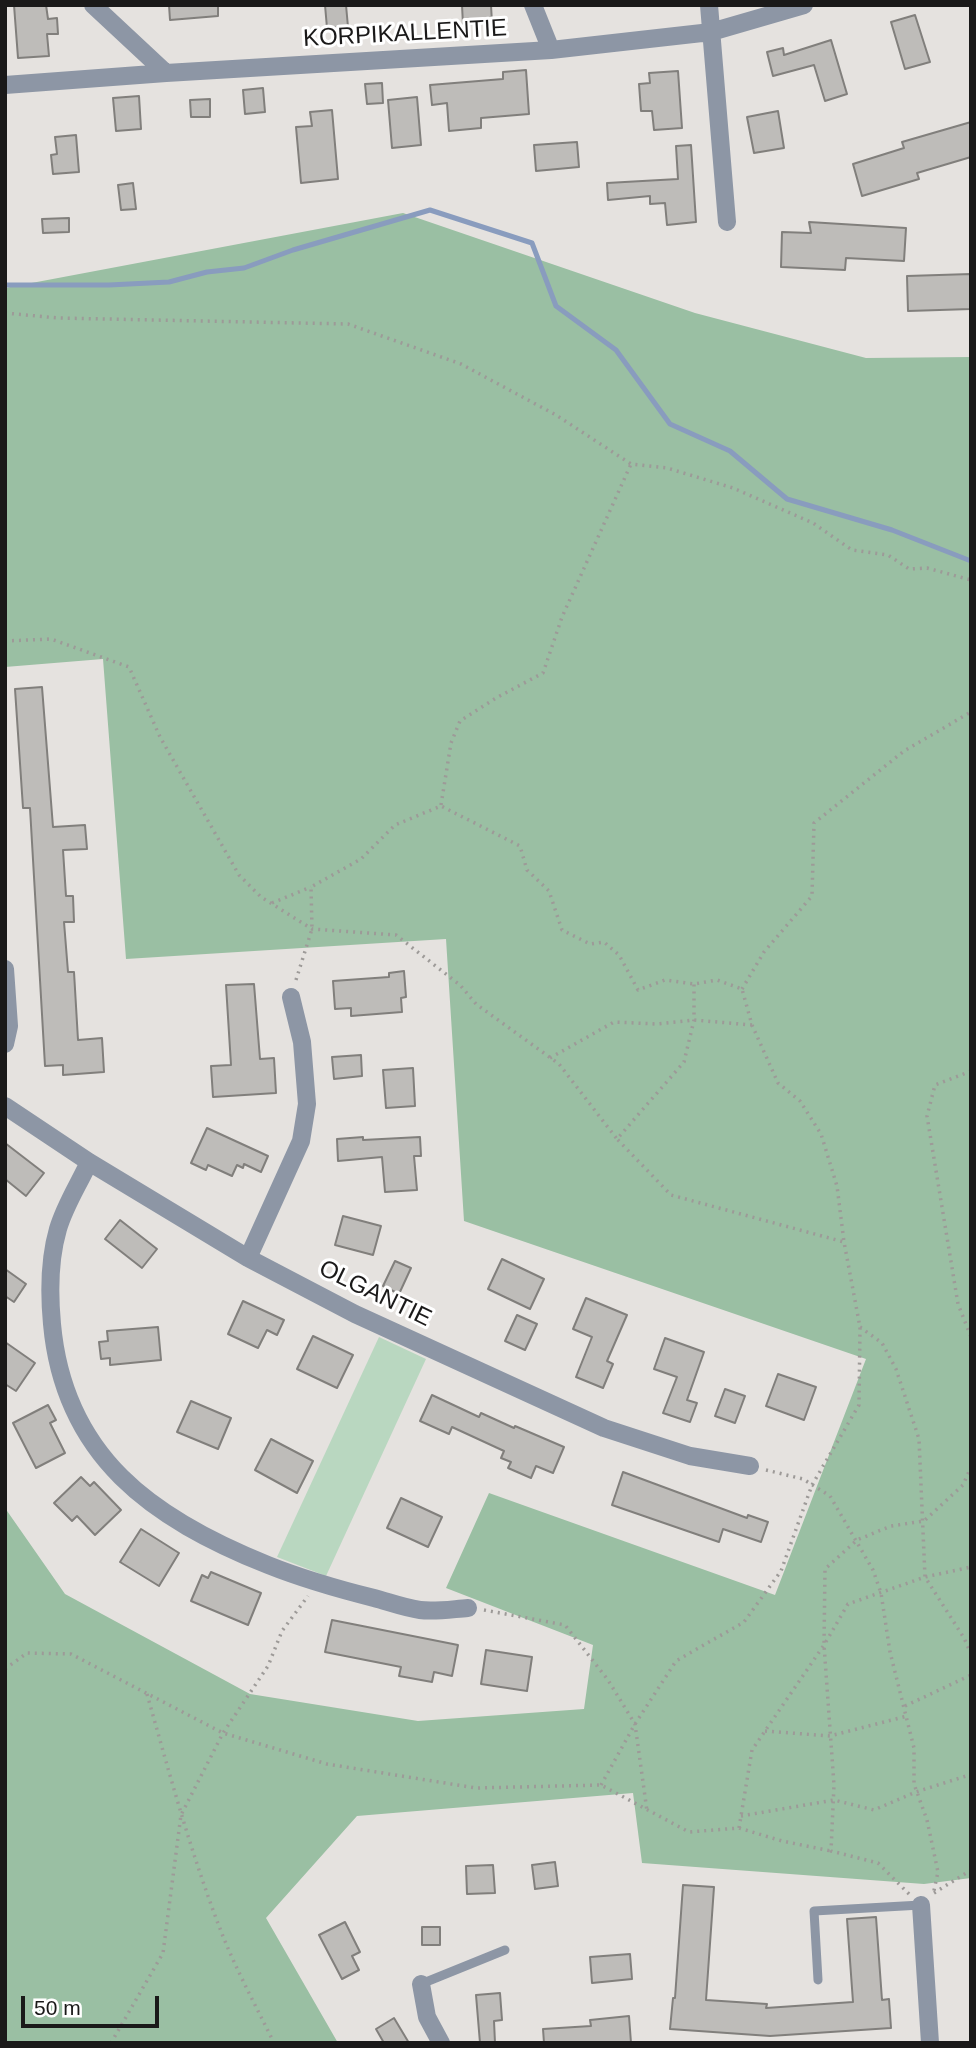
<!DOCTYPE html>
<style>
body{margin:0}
#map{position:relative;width:976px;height:2048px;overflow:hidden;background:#e5e2df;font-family:Helvetica,sans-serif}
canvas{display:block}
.frame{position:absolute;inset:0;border:7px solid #1a1919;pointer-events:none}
.scale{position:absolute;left:21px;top:1996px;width:138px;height:32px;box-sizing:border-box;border:4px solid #1a1919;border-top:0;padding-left:9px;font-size:21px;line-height:24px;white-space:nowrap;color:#1a1919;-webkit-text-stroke:5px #fff;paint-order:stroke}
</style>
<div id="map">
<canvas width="976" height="2048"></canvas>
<div class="frame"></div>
<div class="scale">50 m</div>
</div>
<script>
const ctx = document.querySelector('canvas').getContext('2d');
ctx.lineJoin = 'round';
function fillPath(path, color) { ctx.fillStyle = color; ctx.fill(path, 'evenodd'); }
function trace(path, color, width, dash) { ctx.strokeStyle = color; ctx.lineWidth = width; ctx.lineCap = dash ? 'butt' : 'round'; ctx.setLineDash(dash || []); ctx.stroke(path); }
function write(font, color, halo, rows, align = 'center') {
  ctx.font = font + ' Helvetica,sans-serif'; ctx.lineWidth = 6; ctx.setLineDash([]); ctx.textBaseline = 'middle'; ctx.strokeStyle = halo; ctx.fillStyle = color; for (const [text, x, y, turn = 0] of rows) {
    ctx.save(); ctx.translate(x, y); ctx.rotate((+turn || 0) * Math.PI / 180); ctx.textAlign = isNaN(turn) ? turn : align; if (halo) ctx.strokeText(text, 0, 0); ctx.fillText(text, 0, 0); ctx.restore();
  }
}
const green = new Path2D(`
 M 379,1337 L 426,1359 L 326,1576 L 277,1557 Z`);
const forest = new Path2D(`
 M 403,213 L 695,313 L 866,358 L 971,357 L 971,1878 L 924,1884 L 642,1863 L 633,1793 L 357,1816 L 266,1918 L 338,2043 L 5,2043 L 5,1508 L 65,1594 L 250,1694 L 418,1721 L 584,1709 L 593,1645 L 446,1588 L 489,1493 L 775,1595 L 866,1359 L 464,1221 L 446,939 L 126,959 L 103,659 L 5,667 L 5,288 Z`);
const stream = new Path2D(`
 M 5,285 L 109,285 L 169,282 L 207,272 L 244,268 L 293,250 L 430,210 L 532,243 L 556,306 L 616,350 L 670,424 L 730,451 L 787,499 L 892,530 L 971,561`);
const building = new Path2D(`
 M 14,5 L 46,5 L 48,19 L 57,18 L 58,34 L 47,34 L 49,56 L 18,58 Z
 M 169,5 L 218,5 L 218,16 L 170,20 Z
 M 325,5 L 346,5 L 348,27 L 327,28 Z
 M 462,5 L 491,5 L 492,23 L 463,25 Z
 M 915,15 L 930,62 L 905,69 L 891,22 Z
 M 831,40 L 847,94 L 825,101 L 814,65 L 773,76 L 767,52 L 783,48 L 784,55 Z
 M 526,70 L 529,114 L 481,118 L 481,128 L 449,131 L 447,103 L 432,105 L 430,85 L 503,79 L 503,72 Z
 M 678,71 L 682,128 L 654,130 L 652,111 L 641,111 L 639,84 L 650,83 L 649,73 Z
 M 382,83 L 383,103 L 367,104 L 365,84 Z
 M 263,88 L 265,112 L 245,114 L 243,90 Z
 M 139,96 L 141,129 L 116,131 L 113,98 Z
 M 417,97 L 421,145 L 392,148 L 388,100 Z
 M 210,99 L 210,117 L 191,117 L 190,100 Z
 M 332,110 L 338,179 L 301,183 L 296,127 L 312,126 L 310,112 Z
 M 778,111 L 784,148 L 754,153 L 747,117 Z
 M 971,122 L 971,157 L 917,173 L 919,179 L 862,196 L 853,164 L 904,148 L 902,142 Z
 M 76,135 L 79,172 L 53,174 L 51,155 L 57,154 L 55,137 Z
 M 577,142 L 579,167 L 536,171 L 534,145 Z
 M 691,145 L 696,222 L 667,225 L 665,203 L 650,204 L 650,196 L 608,200 L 607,183 L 678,179 L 676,146 Z
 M 133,183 L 136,209 L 121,210 L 118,185 Z
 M 69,218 L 69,232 L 43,233 L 42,219 Z
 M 809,222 L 906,228 L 904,261 L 846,258 L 845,270 L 781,267 L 782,232 L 811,233 Z
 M 971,274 L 971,309 L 908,311 L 907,276 Z
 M 42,687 L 53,827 L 85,825 L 87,849 L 63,850 L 66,896 L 73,896 L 74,922 L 64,922 L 68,972 L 74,972 L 78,1040 L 102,1038 L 104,1072 L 63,1075 L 63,1065 L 45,1066 L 30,808 L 23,808 L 15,689 Z
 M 404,971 L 406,997 L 401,998 L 402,1012 L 351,1016 L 351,1008 L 335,1009 L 333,981 L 389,977 L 389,973 Z
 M 254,984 L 260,1059 L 274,1058 L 276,1093 L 213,1097 L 211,1066 L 231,1065 L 226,985 Z
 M 361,1055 L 362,1076 L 334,1079 L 332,1057 Z
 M 413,1068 L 415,1106 L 386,1108 L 383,1070 Z
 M 207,1128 L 268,1156 L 261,1172 L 244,1164 L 243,1168 L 237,1165 L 232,1176 L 208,1165 L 206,1170 L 191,1163 Z
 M 363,1137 L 363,1140 L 420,1137 L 421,1156 L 414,1156 L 417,1190 L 385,1192 L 382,1157 L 338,1161 L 337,1139 Z
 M 5,1143 L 44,1173 L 26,1196 L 5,1179 Z
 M 343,1216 L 381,1226 L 373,1255 L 335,1245 Z
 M 120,1220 L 157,1249 L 142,1268 L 105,1239 Z
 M 502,1259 L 544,1279 L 530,1309 L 488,1289 Z
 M 395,1261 L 411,1268 L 399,1294 L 383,1286 Z
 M 5,1269 L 26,1284 L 14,1302 L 5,1296 Z
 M 586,1298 L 627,1315 L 607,1361 L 613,1364 L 603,1388 L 576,1377 L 592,1337 L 573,1329 Z
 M 243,1301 L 284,1320 L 277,1335 L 267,1330 L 258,1348 L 228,1334 Z
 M 517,1315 L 537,1324 L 525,1350 L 505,1341 Z
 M 158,1327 L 161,1360 L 110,1365 L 110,1358 L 101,1359 L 99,1342 L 108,1341 L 107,1331 Z
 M 313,1336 L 353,1355 L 337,1388 L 297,1369 Z
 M 665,1338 L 704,1352 L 687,1400 L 697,1403 L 690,1422 L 663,1413 L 677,1377 L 654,1369 Z
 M 5,1342 L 35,1363 L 16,1391 L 5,1384 Z
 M 778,1374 L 816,1387 L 804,1420 L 766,1406 Z
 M 725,1389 L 745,1396 L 735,1423 L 715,1416 Z
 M 432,1395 L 479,1417 L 481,1413 L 514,1428 L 515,1426 L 564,1447 L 553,1473 L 536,1466 L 531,1478 L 508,1468 L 511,1462 L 501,1458 L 504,1451 L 452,1427 L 449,1434 L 420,1421 Z
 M 191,1401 L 231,1418 L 218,1449 L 177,1432 Z
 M 48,1405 L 56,1420 L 50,1423 L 65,1453 L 36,1468 L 13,1423 Z
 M 271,1439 L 313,1461 L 297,1493 L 255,1470 Z
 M 623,1472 L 747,1518 L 748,1515 L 768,1522 L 761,1542 L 723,1529 L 719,1542 L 612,1505 Z
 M 81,1477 L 90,1486 L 94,1482 L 121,1510 L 95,1535 L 77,1516 L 72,1521 L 54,1503 Z
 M 401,1498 L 442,1517 L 428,1547 L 387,1528 Z
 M 141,1529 L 179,1553 L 159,1586 L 120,1562 Z
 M 211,1572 L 261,1593 L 248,1625 L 191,1601 L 202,1575 L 208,1578 Z
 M 332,1620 L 458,1645 L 452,1676 L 434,1672 L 432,1682 L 399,1676 L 401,1667 L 325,1652 Z
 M 486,1650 L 532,1657 L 527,1691 L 481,1684 Z
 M 555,1862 L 558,1886 L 535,1889 L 532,1865 Z
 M 493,1865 L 495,1893 L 467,1894 L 466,1866 Z
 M 683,1885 L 714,1887 L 706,2000 L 767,2004 L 766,2008 L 853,2002 L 847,1919 L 876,1917 L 882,2000 L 889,1999 L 891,2028 L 770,2036 L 670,2029 L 673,1998 L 675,1998 Z
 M 345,1922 L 360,1952 L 352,1956 L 359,1970 L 342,1979 L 319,1935 Z
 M 422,1927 L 440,1927 L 440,1945 L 422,1945 Z
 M 630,1954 L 632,1979 L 592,1983 L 590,1957 Z
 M 500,1993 L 502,2020 L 494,2021 L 495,2043 L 480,2043 L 476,1995 Z
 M 629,2016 L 631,2043 L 544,2043 L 543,2029 L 591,2026 L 590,2020 Z
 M 394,2018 L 409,2043 L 384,2043 L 376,2029 Z`);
const path = new Path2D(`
 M 5,313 L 58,318 L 348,324 L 461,364 L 556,415 L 631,464 L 667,468 L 733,488 L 813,523 L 852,550 L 888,555 L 909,569 L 927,568 L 971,580
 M 5,641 L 51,639 L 129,667 L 160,737 L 239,875 L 261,897 L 312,929 L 396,935 L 460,985 L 476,1004 L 559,1064 L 617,1139
 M 441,805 L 451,743 L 460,721 L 496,698 L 543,673 L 562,617 L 631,464
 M 272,903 L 311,887
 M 296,980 L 312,929 L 311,887 L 361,859 L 395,825 L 441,806 L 520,846 L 527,870 L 549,891 L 562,930 L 590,944 L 604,942 L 619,955 L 638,990 L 665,980 L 694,984 L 717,980 L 742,989 L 752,1025 L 778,1083 L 800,1101 L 821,1134 L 837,1186 L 844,1242
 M 742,989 L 764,952 L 812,896 L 814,823 L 904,751 L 971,712
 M 550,1058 L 614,1022 L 657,1024 L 694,1020 L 752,1025
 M 971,1071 L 935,1085 L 927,1116 L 958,1304 L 971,1337
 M 860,1327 L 882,1343 L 896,1369 L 919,1439 L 925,1577 L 964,1638 L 971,1654
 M 766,1470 L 803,1479 L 830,1496 L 873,1570 L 881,1593 L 890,1652 L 914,1748 L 914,1784 L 927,1820 L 938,1872 L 933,1895
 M 484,1610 L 565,1625 L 608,1680 L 635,1724 L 647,1811
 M 5,1669 L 27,1653 L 71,1654 L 223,1733 L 327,1764 L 476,1788 L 601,1785 L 689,1832 L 739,1828 L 782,1841 L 831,1851
 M 147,1694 C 169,1772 190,1850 219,1926 C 234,1966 255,2004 274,2043
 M 905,1706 L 971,1675
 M 765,1731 L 830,1736 L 907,1716
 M 601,1785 L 635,1724 L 676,1661 L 744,1622 L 781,1571 L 812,1485 L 859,1405 L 860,1327 L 844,1242 L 671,1195 L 617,1139 L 684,1062 L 694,1020 L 694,984
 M 741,1816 L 834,1800 L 874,1810 L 916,1792 L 966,1776 L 971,1777
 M 739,1828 L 752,1750 L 824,1645 L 848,1604 L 925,1577 L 971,1567
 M 934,1893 L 971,1870
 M 909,1894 L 878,1863 L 831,1851 L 834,1785 L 824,1645 L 825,1569 L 857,1540 L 891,1526 L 924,1521 L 963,1485 L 971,1467
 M 111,2043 L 163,1953 L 181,1815 L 223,1733 L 268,1666 L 282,1631 L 308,1596`);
const lane = new Path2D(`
 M 818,1980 L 814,1911 L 921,1905
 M 421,1984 L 505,1950`);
const street = new Path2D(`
 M 93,5 L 166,73
 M 533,5 L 551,50
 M 709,5 L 727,222
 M 5,85 L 166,73 L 551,50 L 711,32 L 804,5
 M 5,969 L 9,1026 L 5,1044
 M 5,1106 L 89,1162 L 248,1258 L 355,1314 L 604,1428 L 690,1456 L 750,1466
 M 89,1162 C 79,1184 65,1205 58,1229 C 49,1260 49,1292 52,1324 C 64,1457 153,1519 268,1565 C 303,1579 338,1589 374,1598 C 389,1602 405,1608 420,1610 C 435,1612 453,1609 468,1608
 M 248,1258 L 301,1141 L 307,1104 L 302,1042 L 291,997
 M 921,1905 L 930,2043
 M 421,1984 L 427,2017 L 441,2043`);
const streetNames = [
 ["KORPIKALLENTIE",405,34,-3],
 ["OLGANTIE",375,1294,26]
];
fillPath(green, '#b9d7c0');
fillPath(forest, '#9abfa3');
trace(stream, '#899cbe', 5);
fillPath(building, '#bebcb9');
trace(building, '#817f7c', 2);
trace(path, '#9d9a98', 3.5, [2, 5]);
trace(lane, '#8d96a5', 9);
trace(street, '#8d96a5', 18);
write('24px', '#1a1919', '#fff', streetNames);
</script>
